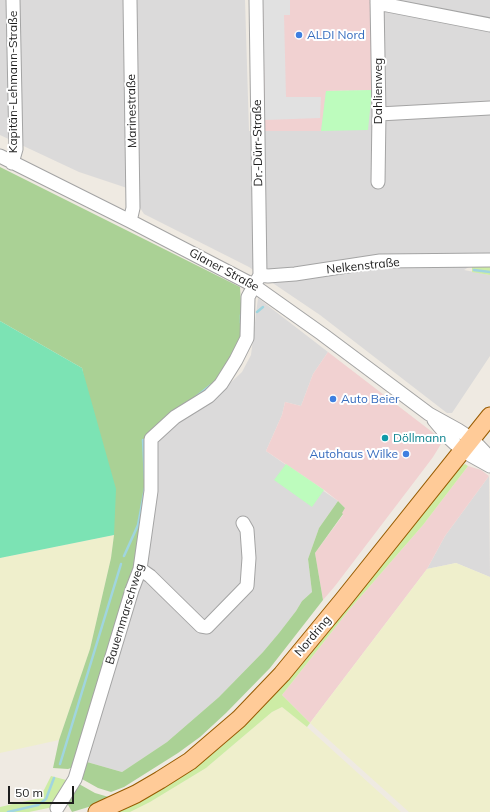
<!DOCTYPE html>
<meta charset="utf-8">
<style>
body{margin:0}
#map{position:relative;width:490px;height:812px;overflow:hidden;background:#efeae2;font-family:Mulish,sans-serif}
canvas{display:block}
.scale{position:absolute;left:8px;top:786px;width:66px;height:18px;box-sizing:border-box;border:2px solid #1d1d1d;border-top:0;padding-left:5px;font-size:12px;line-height:14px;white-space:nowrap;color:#1d1d1d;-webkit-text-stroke:3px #fff;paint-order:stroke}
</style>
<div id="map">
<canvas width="490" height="812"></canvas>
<div class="scale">50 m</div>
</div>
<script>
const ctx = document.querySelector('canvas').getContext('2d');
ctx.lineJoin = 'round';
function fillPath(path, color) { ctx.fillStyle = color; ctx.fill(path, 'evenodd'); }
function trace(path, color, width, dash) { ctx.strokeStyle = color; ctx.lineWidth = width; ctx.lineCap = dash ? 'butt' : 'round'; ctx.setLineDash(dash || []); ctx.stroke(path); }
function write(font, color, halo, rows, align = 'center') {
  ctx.font = font + ' Mulish,sans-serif'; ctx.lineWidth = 4; ctx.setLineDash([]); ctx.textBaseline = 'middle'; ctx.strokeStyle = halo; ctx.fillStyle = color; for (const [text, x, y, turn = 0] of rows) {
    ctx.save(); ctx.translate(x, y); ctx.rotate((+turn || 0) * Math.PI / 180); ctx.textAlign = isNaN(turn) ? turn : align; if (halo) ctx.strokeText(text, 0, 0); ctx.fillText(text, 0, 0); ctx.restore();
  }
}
const residential = new Path2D(`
 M 0,0 L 245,0 L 249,131 L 261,131 L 326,91 L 385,90 L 383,0 L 490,0 L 490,260 L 472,265 L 464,270 L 490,275 L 490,356 L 452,413 L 447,413 L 320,315 L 249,267 L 144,214 L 127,188 L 79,172 L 0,135 Z
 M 258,298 L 328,352 L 313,374 L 301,406 L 285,402 L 282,415 L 266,451 L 338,501 L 319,528 L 308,559 L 312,592 L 302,601 L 296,611 L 279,633 L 263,652 L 219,697 L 167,742 L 122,772 L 87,762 L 145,563 L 153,449 L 167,430 L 226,387 L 242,372 L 251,355 Z
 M 489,476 L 490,577 L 456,563 L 427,569 L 445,536 Z`);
const commercial = new Path2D(`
 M 261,0 L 371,0 L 372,90 L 326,91 L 321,131 L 261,131 Z
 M 328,352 L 440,438 L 441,444 L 433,457 L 424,469 L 335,586 L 323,600 L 315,553 L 343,515 L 341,513 L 345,508 L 338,501 L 324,490 L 266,451 L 282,415 L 285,402 L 301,406 L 313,374 Z
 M 468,466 L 481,470 L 489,476 L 445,536 L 427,569 L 310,723 L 282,695 L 349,610 L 423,525 Z`);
const farmland = new Path2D(`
 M 114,535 L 111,558 L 90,649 L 59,740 L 0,753 L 0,558 Z
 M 456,563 L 490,577 L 490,812 L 409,812 L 310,723 L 427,569 Z
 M 282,707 L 307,727 L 401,812 L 130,812 L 150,802 L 206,768 L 272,712 Z`);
const grass = new Path2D(`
 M 472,265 L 490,266 L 490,275 L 472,272 Z
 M 465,464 L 468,466 L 423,525 L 349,610 L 282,695 L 310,723 L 307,727 L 282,707 L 272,712 L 206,768 L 150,802 L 130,812 L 117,812 C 148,794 179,777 208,757 C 231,740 250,721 269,701 L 457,469 Z
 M 51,776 L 70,781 L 53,807 L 29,812 L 0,812 L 0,807 L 40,798 Z`);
const forest = new Path2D(`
 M 0,167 L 240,287 L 243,337 L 220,380 L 144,441 L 148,492 L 136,565 L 77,766 L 68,769 L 53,768 L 59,740 L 90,649 L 111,558 L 114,535 L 82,368 L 0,321 Z
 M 338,501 L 345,508 L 342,513 L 343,514 L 315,553 L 323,600 L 270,668 L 226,713 L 200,737 L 178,753 L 124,787 L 111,792 L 98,788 L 82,779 L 87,762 L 122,772 L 167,742 L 219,697 L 263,652 L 279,633 L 296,611 L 302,601 L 312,592 L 308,559 L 319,528 Z
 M 79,784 L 95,793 L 112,798 L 95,805 L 72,812 L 66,801 Z`);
const park = new Path2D(`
 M 372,90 L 368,130 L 321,131 L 326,91 Z
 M 286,464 L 324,490 L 312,507 L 274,480 Z`);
const pitch = new Path2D(`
 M 0,321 L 82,368 L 116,489 L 114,535 L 0,558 Z`);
const parking = new Path2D(`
 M 263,0 L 290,0 L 290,15 L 284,15 L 286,97 L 321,97 L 320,118 L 265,120 Z`);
const stream = new Path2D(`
 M 474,270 L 490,272
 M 257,312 L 263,307
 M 241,315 L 241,323
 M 197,396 L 211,385
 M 143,440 L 145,479
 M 124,556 L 138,525 L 145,488
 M 60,764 L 121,564
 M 8,812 L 38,805 L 46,799 L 54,778`);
const minor = new Path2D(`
 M 377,0 L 379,114 L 378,182
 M 377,3 L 490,25
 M 379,114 L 490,108
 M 0,156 L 130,221 L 253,285 L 322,334 L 429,414 L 458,430 L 472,439 L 490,458
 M 12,163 L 16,149 L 13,0
 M 130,221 L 133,208 L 130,0
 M 260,275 L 268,276 L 295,274 L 380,261 L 490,260
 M 434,420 L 450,439 L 463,451 L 490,466
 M 140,569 L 150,576 L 201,626 L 207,627 L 247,586 L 249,558 L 247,530 L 243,523
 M 57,808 L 75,779 L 132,590 L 140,569 L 151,491 L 151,439 L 175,417 L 209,396 L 221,384 L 236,360 L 247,338 L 248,297 L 260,275 L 256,0`);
const major = new Path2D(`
 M 97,812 L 136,794 L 160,780 L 190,761 L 239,719 L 282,674 L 343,600 L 490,416`);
const markers = [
 [299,35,4,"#3f7fe0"],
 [333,399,4,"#3f7fe0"],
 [385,438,4,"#0f9aa8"],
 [406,454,4,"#3f7fe0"]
];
const shopNames = [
 ["ALDI Nord",307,35],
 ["Auto Beier",341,399],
 ["Autohaus Wilke",398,454,"right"]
];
const streetNames = [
 ["Kapitän-Lehmann-Straße",13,82,-90],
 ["Dahlienweg",378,91,-90],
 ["Marinestraße",132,111,-91],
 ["Dr.-Dürr-Straße",258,143,-91],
 ["Nelkenstraße",363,266,-6],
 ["Glaner Straße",224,270,28],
 ["Bauernmarschweg",125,614,-73],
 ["Nordring",313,636,-50]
];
const cultureNames = [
 ["Döllmann",393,438]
];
fillPath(residential, '#dbdada');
fillPath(commercial, '#f1d1d1');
fillPath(farmland, '#efefcc');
fillPath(grass, '#cdeca5');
fillPath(forest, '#aad195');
fillPath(park, '#bdfcbd');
fillPath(pitch, '#7ce3b4');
fillPath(parking, '#e1e1e1');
trace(stream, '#a0d5df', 2.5);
trace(minor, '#a4a4a4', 15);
trace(major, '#975b00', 19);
trace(minor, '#fff', 13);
trace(major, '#ffcb98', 17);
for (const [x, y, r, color] of markers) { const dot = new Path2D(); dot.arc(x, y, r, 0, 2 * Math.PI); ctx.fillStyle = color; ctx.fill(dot); trace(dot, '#fff', 1.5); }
write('12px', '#366cbe', '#fff', shopNames, 'left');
write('12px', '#1d1d1d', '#fff', streetNames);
write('12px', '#0d838f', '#fff', cultureNames, 'left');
</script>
